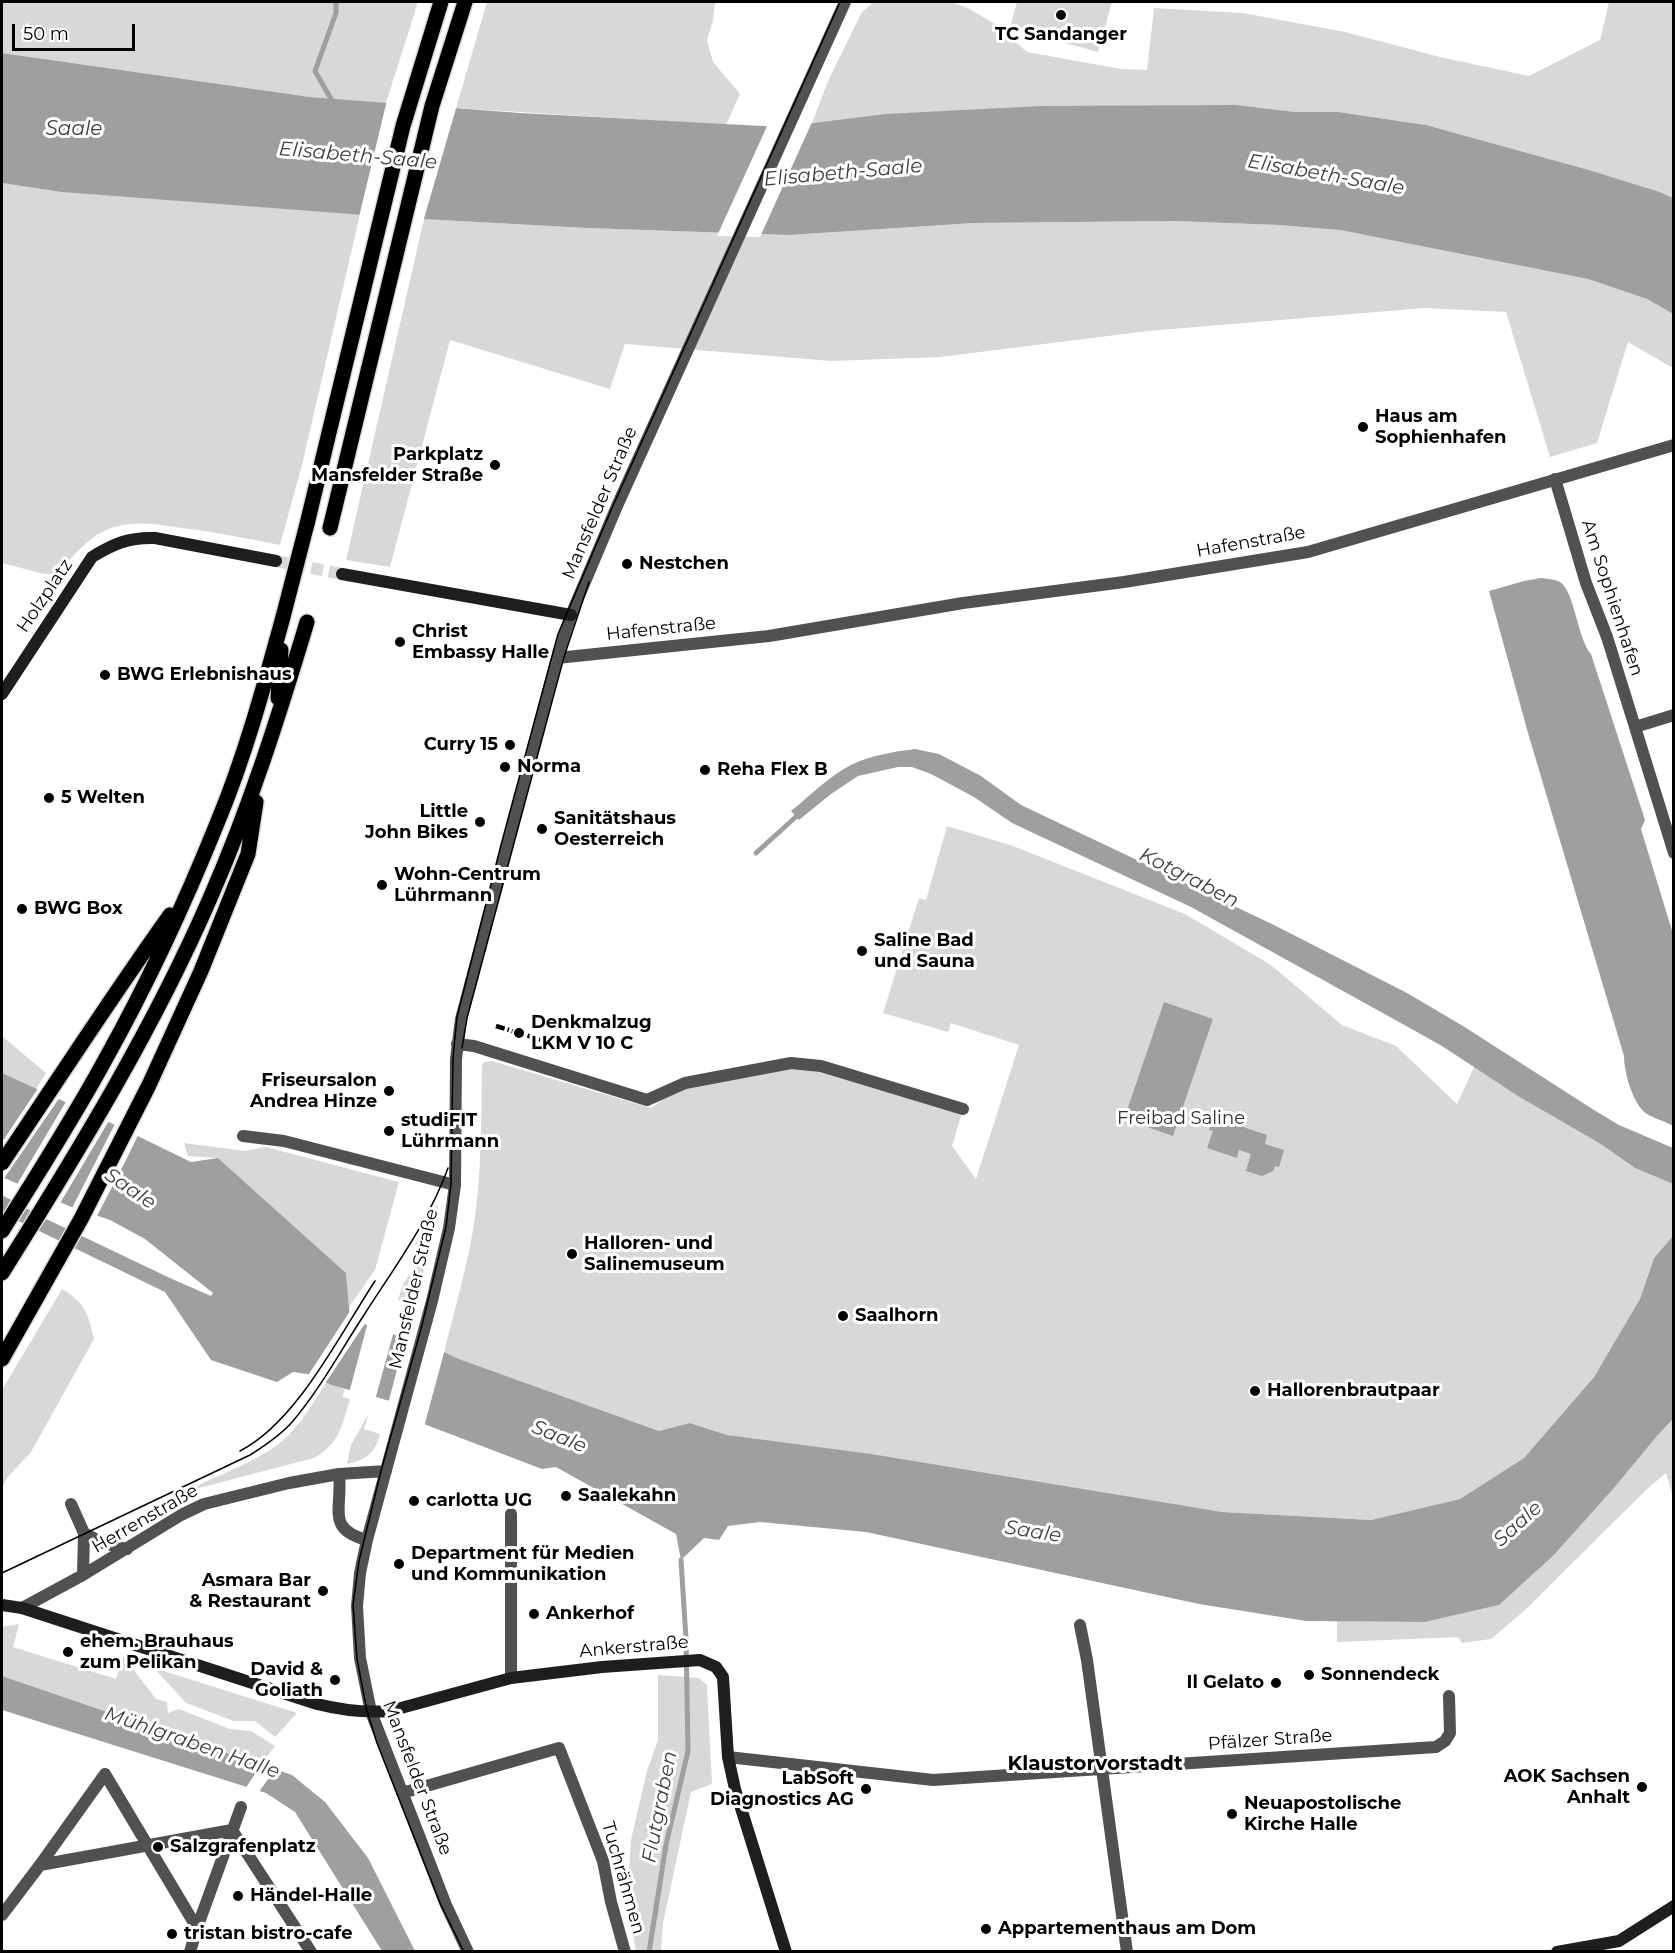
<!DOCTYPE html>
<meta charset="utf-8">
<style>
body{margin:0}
#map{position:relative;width:1675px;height:1953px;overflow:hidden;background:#fff;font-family:Montserrat,sans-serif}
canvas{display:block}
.frame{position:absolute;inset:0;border:3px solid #000;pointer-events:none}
.scale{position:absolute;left:12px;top:24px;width:123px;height:27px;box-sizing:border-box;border:3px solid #000;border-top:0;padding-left:8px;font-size:18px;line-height:21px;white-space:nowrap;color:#000;-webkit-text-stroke:4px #fff;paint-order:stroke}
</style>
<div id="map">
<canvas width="1675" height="1953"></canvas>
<div class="frame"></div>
<div class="scale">50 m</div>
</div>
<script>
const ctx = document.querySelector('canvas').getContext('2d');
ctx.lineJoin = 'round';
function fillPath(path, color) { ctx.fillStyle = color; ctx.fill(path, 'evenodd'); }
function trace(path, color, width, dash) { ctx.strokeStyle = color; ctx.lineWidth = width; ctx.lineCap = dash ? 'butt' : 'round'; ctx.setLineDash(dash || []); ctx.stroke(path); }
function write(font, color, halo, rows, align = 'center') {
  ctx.font = font + ' Montserrat,sans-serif'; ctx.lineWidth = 6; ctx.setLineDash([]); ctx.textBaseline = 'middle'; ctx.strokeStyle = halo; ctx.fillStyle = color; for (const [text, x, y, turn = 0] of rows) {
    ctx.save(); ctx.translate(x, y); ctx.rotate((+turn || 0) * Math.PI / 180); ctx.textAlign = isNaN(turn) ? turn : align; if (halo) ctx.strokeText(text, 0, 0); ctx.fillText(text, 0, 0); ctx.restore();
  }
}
const green = new Path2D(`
 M 2,2 L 418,2 L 386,103 L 310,97 L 2,53 Z
 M 487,2 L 715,2 L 713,21 L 707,40 L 713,62 L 740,94 L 726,125 L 456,108 Z
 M 874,2 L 950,2 L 968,8 L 995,24 L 1027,52 L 1121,69 L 1147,70 L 1154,8 L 1243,13 L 1345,32 L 1440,57 L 1529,76 L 1600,40 L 1609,2 L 1673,2 L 1673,198 L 1660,192 L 1589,170 L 1426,125 L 1340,112 L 812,123 L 828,81 L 862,12 Z
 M 1017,2 L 1112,2 L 1098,52 L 1010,28 Z
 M 2,183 L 61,192 L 360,214 L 302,465 L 280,545 C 245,538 210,531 175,527 C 154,524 135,521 115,527 C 91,533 73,556 58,574 L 44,574 L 2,563 Z
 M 424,219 L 587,228 L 789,235 L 974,223 L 1175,221 L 1279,225 L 1340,230 L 1588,279 L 1647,299 L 1673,314 L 1673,368 L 1628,342 L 1597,443 L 1550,457 L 1506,312 L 1425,308 L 1148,331 L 940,357 L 831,361 L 625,344 L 610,389 L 450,340 L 390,567 L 346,560 Z
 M 947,826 L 1013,846 L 1185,914 L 1271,965 L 1342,1025 L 1396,1046 L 1457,1104 L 1482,1050 L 1602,1144 L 1635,1168 L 1673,1184 L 1673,1236 L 1654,1258 L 1640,1299 L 1594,1377 L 1524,1458 L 1460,1499 L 1371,1520 L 1222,1512 L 727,1435 L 691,1423 L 659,1431 L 459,1359 L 444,1352 C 454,1312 466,1271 473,1230 C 482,1176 481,1120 482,1065 L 484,1062 L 492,1061 L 651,1108 L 685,1083 L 791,1063 L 963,1109 L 952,1146 L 976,1179 L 1019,1045 L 951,1023 L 948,1032 L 883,1013 L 919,898 L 926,900 Z
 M 2,1036 L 46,1073 L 36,1089 L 2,1073 Z
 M 184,1143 L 245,1151 L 266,1147 L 399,1182 L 375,1270 L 349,1307 L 346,1273 L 218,1158 L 188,1156 Z
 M 438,1204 L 434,1233 L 415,1304 L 398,1300 L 403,1284 L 422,1257 L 422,1252 L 415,1244 Z
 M 62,1289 C 86,1303 88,1314 94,1339 L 31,1452 L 7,1478 L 2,1488 L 2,1390 Z
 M 326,1383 L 344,1389 L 343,1397 L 350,1399 C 342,1426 340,1443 314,1458 L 195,1489 L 195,1487 C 222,1473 258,1461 281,1442 C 300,1426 313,1403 326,1383 Z
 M 369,1413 L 364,1429 L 380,1434 C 375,1453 366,1460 347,1464 L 351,1445 Z
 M 1673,1419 L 1673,1497 L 1666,1473 L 1646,1490 L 1524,1611 L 1491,1639 L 1462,1643 L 1458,1637 L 1337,1642 L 1337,1621 L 1425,1622 L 1499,1605 L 1553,1556 L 1614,1488 L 1657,1436 Z
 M 19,1624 L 13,1647 L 116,1679 L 123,1656 L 156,1699 L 167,1702 L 168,1713 L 179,1709 L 230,1729 L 251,1731 L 275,1746 L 261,1764 L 2,1676 L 2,1627 Z
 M 154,1668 L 297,1713 L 275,1737 L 255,1721 L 234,1721 L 186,1703 Z
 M 658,1675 L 699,1678 L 707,1685 L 712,1784 L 691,1792 L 663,1923 L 661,1951 L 636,1951 L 627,1904 L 631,1840 L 647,1771 L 658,1740 Z`);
const water = new Path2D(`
 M 2,53 L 310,97 L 520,113 L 781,127 L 886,114 L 1041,106 L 1236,105 L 1294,112 L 1339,112 L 1426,125 L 1589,170 L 1660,192 L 1673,198 L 1673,314 L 1647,299 L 1588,279 L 1340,230 L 1279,225 L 1175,221 L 974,223 L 789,235 L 587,228 L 404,218 L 61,192 L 2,183 Z
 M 1541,578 C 1548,579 1554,579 1560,582 C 1575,592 1577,638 1591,654 L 1645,820 L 1641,829 L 1673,934 L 1673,1126 C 1665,1121 1655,1119 1647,1114 C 1633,1105 1624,1072 1624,1056 L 1528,733 L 1489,591 L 1524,581 Z
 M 915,749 L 939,754 L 981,776 L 1021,805 L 1274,925 L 1407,993 L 1463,1026 L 1594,1110 L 1619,1125 L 1673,1148 L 1673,1184 L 1635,1168 L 1601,1144 L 1518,1096 L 1442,1046 L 1399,1022 L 1191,907 L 1012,823 L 974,797 L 931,774 L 912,767 L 898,767 L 858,776 L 831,794 L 799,820 L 791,811 C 810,796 829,776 851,765 C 871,755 893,752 915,749 Z
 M 1164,1002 L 1213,1019 L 1173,1136 L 1124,1119 Z
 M 2,1073 L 111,1123 L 191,1162 L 218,1158 L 346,1273 L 350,1319 L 444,1352 L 459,1359 L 659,1431 L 690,1423 L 727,1435 L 871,1454 L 1222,1512 L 1371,1520 L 1460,1499 L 1524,1458 L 1594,1377 L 1640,1299 L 1654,1258 L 1673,1236 L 1673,1419 L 1657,1436 L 1614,1488 L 1553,1556 L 1499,1605 L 1425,1622 L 1306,1621 L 1199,1604 L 866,1532 L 760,1522 L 728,1526 L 719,1540 L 704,1538 L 681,1560 L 676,1534 L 556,1467 L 542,1469 L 424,1424 L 416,1408 L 331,1385 L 307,1374 L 293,1372 L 277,1382 L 211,1360 L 165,1292 L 2,1213 L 2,1195 L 42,1217 L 172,1279 L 211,1296 L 213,1293 L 145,1239 L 110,1220 L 69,1206 L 2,1177 Z
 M 1213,1117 L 1267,1135 L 1265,1144 L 1284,1150 L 1279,1167 L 1275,1166 L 1273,1171 L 1262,1176 L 1246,1171 L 1251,1154 L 1239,1150 L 1237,1158 L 1207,1148 L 1213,1131 L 1209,1130 Z
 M 2,1676 L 292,1775 L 325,1802 L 368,1858 L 415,1951 L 382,1951 L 295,1812 L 266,1793 L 2,1710 Z`);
const pier = new Path2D(`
 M 387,100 L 457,105 L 423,222 L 359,217 Z
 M 813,120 L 760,237 L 717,236 L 768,124 L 781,124 Z
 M 39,1087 L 60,1097 L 3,1180 L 2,1142 Z
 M 67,1100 L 110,1119 L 59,1205 L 16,1186 Z
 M 116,1122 L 139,1133 L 126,1160 L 96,1218 L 71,1210 Z
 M 352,1308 L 352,1317 L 366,1322 L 324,1385 L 307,1377 Z
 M 368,1322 L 394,1331 L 375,1400 L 349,1393 Z
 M 406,1335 L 445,1349 L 424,1427 L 414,1411 L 388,1404 Z
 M 263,1762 L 277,1767 L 258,1793 L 245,1789 Z`);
const stream = new Path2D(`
 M 332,106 L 331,99 L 315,71 L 336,13 L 336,2
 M 756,853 L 799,814
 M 649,1952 L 666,1845 L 688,1751 L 686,1639 L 681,1560`);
const secondaryTunnel = new Path2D(`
 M 276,561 L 342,574`);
const street = new Path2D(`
 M 1555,479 L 1586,583 L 1607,637 L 1635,727
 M 557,658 L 769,636 L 963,603 L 1124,582 L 1308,552 L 1674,445
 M 1674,715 L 1635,727 L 1674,853
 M 457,1044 L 474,1046 L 647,1100 L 685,1083 L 791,1063 L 821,1066 L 963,1109
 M 243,1136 L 284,1141 L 455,1185
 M 339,1474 C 343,1508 325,1529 367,1540
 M 71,1504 L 84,1533 L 83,1575
 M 84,1533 L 103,1543 L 127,1549
 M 22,1608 L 83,1575 L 181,1515 L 204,1504 L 289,1483 L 339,1474 L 386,1471
 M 1080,1625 L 1087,1660 L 1127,1952
 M 511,1678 L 511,1514
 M 728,1757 L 933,1780 L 1436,1747 L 1445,1741 L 1450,1733 L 1449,1696
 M 402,1793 L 559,1748 L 603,1861 L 611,1902 L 625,1952
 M 40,1865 L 232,1830 L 311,1952
 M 2,1915 L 40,1865 L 105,1774 L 197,1928
 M 190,1952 L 197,1928 L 241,1807
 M 468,1952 L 446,1905 L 371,1712 L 360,1658 L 357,1606 L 360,1573 L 367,1540 L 432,1301 L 449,1228 L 455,1185 L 456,1059 L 461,1019 L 557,658 L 571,615 L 617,506 L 845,2`);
const secondary = new Path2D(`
 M 342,574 L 571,615
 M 2,694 L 92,557 C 113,544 129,537 155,538 L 276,561
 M 2,1605 L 22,1608 L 317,1704 C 341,1710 365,1713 390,1711 L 511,1678 L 602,1667 L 700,1660 L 716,1667 L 723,1677 L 728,1757 L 735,1789 L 786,1952
 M 1557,1952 L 1619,1941 L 1674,1906`);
const primary = new Path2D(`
 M 307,524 L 403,126 L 441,2
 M 330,528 L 432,106 L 465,2
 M 278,698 L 281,650
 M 2,1163 C 58,1080 112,996 170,915
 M 2,1231 C 37,1175 73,1119 105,1060 C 148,983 185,903 218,821 C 245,756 264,686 283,617
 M 2,1273 C 78,1152 154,1028 211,896 C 250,807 279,715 307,622
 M 2,1359 L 81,1219 L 149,1085 L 201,971 L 248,854 L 256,802`);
const tram = new Path2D(`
 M 462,1048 L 467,1018 L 564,657 L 589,582
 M 240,1451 C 297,1422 340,1334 375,1281
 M 2,1573 L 250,1455 C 266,1445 281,1435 293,1421 C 320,1389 341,1350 364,1315 C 394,1268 429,1221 448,1168
 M 464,1952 L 440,1903 L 377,1743 L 367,1711 L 357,1659 L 353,1605 L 359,1561 L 381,1471 L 421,1329 L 446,1227 L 451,1184 L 453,1058 L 457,1017 L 501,845 L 558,634 L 612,508 L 840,2`);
const rail = new Path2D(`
 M 496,1026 L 545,1041`);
const primaryBridge = new Path2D(`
 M 283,617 L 307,524`);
const markers = [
 [1061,15,6,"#000"],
 [1363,427,6,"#000"],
 [495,465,6,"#000"],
 [627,564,6,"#000"],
 [400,642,6,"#000"],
 [105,675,6,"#000"],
 [510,745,6,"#000"],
 [505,767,6,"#000"],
 [705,770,6,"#000"],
 [49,798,6,"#000"],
 [480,822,6,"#000"],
 [542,829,6,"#000"],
 [382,885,6,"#000"],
 [22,909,6,"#000"],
 [862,951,6,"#000"],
 [519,1033,6,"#000"],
 [389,1091,6,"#000"],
 [389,1131,6,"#000"],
 [572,1254,6,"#000"],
 [843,1316,6,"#000"],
 [1255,1391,6,"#000"],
 [566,1496,6,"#000"],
 [414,1501,6,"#000"],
 [399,1564,6,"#000"],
 [323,1591,6,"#000"],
 [534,1614,6,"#000"],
 [68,1652,6,"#000"],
 [1309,1675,6,"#000"],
 [335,1680,6,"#000"],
 [1276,1683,6,"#000"],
 [1642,1787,6,"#000"],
 [866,1789,6,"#000"],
 [1232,1814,6,"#000"],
 [158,1847,6,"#000"],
 [238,1896,6,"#000"],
 [986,1929,6,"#000"],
 [172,1934,6,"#000"]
];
const poiNames = [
 ["TC Sandanger",1061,35,"center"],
 ["Haus am",1375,417],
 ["Sophienhafen",1375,438],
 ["Parkplatz",483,455,"right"],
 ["Mansfelder Straße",483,476,"right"],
 ["Nestchen",639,564],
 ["Christ",412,632],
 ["Embassy Halle",412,653],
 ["BWG Erlebnishaus",117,675],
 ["Curry 15",498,745,"right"],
 ["Norma",517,767],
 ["Reha Flex B",717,770],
 ["5 Welten",61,798],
 ["Little",468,812,"right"],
 ["John Bikes",468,833,"right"],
 ["Sanitätshaus",554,819],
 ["Oesterreich",554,840],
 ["Wohn-Centrum",394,875],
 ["Lührmann",394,896],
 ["BWG Box",34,909],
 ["Saline Bad",874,941],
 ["und Sauna",874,962],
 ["Denkmalzug",531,1023],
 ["LKM V 10 C",531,1044],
 ["Friseursalon",377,1081,"right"],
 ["Andrea Hinze",377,1102,"right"],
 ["studiFIT",401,1121],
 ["Lührmann",401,1142],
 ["Halloren- und",584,1244],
 ["Salinemuseum",584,1265],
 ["Saalhorn",855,1316],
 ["Hallorenbrautpaar",1267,1391],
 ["Saalekahn",578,1496],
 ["carlotta UG",426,1501],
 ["Department für Medien",411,1554],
 ["und Kommunikation",411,1575],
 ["Asmara Bar",311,1581,"right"],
 ["& Restaurant",311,1602,"right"],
 ["Ankerhof",546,1614],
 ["ehem. Brauhaus",80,1642],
 ["zum Pelikan",80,1663],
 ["David &",323,1670,"right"],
 ["Goliath",323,1691,"right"],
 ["Sonnendeck",1321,1675],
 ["Il Gelato",1264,1683,"right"],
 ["AOK Sachsen",1630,1777,"right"],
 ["Anhalt",1630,1798,"right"],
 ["LabSoft",854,1779,"right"],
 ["Diagnostics AG",854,1800,"right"],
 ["Neuapostolische",1244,1804],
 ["Kirche Halle",1244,1825],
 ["Salzgrafenplatz",170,1847],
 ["Händel-Halle",250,1896],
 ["Appartementhaus am Dom",998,1929],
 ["tristan bistro-cafe",184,1934]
];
const streetNames = [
 ["Mansfelder Straße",600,503,-67],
 ["Hafenstraße",1251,542,-10],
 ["Holzplatz",45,596,-56],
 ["Am Sophienhafen",1612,598,72],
 ["Hafenstraße",661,629,-6],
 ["Mansfelder Straße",414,1289,-77],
 ["Herrenstraße",145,1519,-30],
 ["Ankerstraße",634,1647,-5],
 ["Pfälzer Straße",1270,1740,-4],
 ["Mansfelder Straße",417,1778,69],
 ["Tuchrähmen",623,1878,74]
];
const parkNames = [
 ["Freibad Saline",1181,1119]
];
const waterNames = [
 ["Saale",74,129],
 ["Elisabeth-Saale",358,156,5],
 ["Elisabeth-Saale",843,173,-5],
 ["Elisabeth-Saale",1326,175,10],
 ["Kotgraben",1189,878,27],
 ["Saale",130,1189,34],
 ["Saale",559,1437,22],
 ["Saale",1518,1524,-42],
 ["Saale",1033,1532,9],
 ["Mühlgraben Halle",192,1743,19],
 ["Flutgraben",660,1807,-79]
];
const neighbourhoodNames = [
 ["Klaustorvorstadt",1095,1764]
];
fillPath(green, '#d8d8d8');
fillPath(water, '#9f9f9f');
fillPath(pier, '#fff');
trace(stream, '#9f9f9f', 5);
trace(secondaryTunnel, '#d9d9d9', 12, [12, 6]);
trace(primary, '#dbdbdb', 18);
trace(street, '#515151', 12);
trace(secondary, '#1e1e1e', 12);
trace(primary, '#000', 15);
trace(tram, '#000', 1.5);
trace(rail, '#000', 4.5, [9, 3, 1.5, 3]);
trace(primaryBridge, '#dbdbdb', 18, []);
trace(primaryBridge, '#000', 15);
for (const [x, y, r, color] of markers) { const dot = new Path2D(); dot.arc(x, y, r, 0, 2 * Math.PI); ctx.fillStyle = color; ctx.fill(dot); trace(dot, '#fff', 2); }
write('bold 18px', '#000', '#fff', poiNames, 'left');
write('18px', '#000', '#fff', streetNames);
write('18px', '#2f2f2f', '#fff', parkNames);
write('italic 20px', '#404040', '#fff', waterNames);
write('bold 20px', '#000', '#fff', neighbourhoodNames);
</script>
